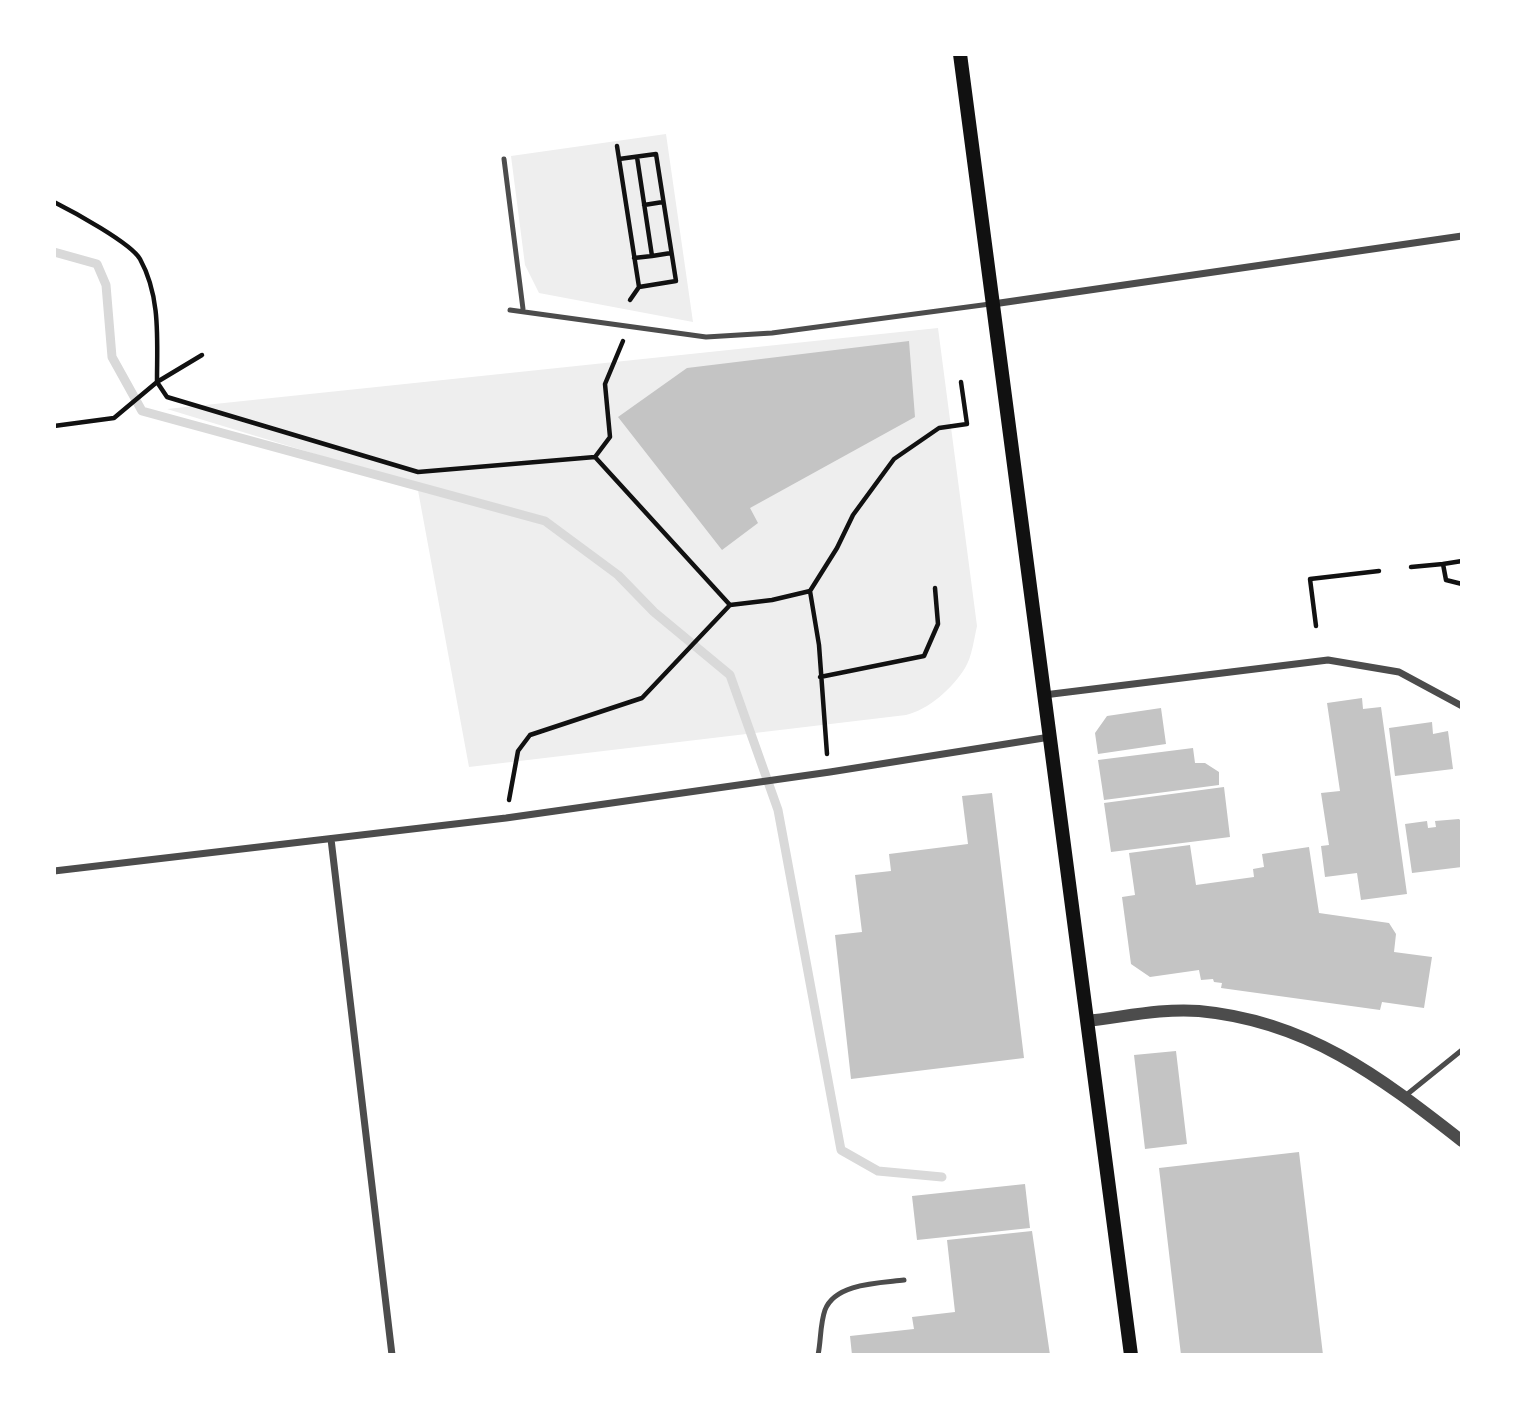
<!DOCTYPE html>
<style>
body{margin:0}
#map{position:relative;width:1516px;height:1409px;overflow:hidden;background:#fff;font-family:"Libre Baskerville",serif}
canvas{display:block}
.frame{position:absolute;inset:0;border:56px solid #fff;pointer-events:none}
</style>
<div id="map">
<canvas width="1516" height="1409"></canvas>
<div class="frame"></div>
</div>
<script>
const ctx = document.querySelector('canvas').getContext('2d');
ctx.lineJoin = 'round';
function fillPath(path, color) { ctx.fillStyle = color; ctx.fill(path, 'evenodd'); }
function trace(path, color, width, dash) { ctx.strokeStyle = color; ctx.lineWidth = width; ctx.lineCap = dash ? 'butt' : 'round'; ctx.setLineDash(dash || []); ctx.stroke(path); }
const green = new Path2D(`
 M 666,134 L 693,322 L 539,293 L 525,265 L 511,156 Z
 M 938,328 L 977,626 C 974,639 972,657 965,668 C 953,688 928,710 906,715 L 469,767 L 417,485 L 167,409 Z`);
const stream = new Path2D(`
 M 54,252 L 97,264 L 106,285 L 112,357 L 142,411 L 545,521 L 618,575 L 654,612 L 730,675 L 778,810 L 841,1150 L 878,1171 L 942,1177`);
const building = new Path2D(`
 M 909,341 L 915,417 L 750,508 L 758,523 L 722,550 L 618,417 L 687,368 Z
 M 1362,698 L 1363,709 L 1381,707 L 1407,894 L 1361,900 L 1357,873 L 1325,877 L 1321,846 L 1329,845 L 1321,793 L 1340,791 L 1327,703 Z
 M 1161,708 L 1166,744 L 1098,754 L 1095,733 L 1107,716 Z
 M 1432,722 L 1433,734 L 1448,731 L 1453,769 L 1395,776 L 1389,728 Z
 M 1193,748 L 1195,763 L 1205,763 L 1219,772 L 1219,785 L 1104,800 L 1098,760 Z
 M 1224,787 L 1230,837 L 1111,852 L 1104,803 Z
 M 992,793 L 1024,1058 L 851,1079 L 835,935 L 862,932 L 855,875 L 891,871 L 889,854 L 968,844 L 962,796 Z
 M 1459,819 L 1462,822 L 1462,867 L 1412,873 L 1405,824 L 1427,821 L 1428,828 L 1436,827 L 1435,821 Z
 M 1190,845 L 1196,885 L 1254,877 L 1253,869 L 1264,867 L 1262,854 L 1309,847 L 1319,913 L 1389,923 L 1396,934 L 1394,952 L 1432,957 L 1424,1008 L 1382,1002 L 1380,1010 L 1221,988 L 1222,983 L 1214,982 L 1213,979 L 1201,980 L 1199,970 L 1150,977 L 1131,964 L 1122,897 L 1135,895 L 1129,853 Z
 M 1176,1051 L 1187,1144 L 1145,1149 L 1134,1055 Z
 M 1299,1152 L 1323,1355 L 1181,1355 L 1159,1168 Z
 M 1025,1184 L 1030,1228 L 917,1240 L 912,1196 Z
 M 1032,1231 L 1050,1355 L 852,1355 L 850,1336 L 914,1329 L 912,1317 L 955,1312 L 947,1240 Z`);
const path = new Path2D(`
 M 617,146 L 639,287 L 676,281 L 656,154 L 619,159
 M 54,202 C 72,211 131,243 140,259 C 161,297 157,340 157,382 L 202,355
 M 644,205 L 663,202
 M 652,256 L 671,253
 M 634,258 L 652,256 L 637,157
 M 630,300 L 639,287
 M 54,426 L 114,418 L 157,382 L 167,397 L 418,472 L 595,457 L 730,605
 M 595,457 L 610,437 L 605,384 L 623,341
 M 1443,564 L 1462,561
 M 1411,567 L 1443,564 L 1446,580 L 1462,584
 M 1316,626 L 1310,579 L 1379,571
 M 820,677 L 924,656 L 938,624 L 935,588
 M 827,754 L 819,645 L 810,591 L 837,548 L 853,515 L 894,459 L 939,428 L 967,424 L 961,382
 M 509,800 L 518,751 L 530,735 L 642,698 L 730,605 L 772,600 L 810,591`);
const service = new Path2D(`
 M 504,159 L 523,309
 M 510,310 L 706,337 L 772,333 L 990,304
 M 1405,1096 L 1462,1050
 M 818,1355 C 821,1341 820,1324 825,1310 C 835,1283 880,1283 904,1280`);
const minor = new Path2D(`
 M 993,304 L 1462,236
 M 1044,695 L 1328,660 L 1399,672 L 1462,706
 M 331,839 L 392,1355
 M 54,871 L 506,818 L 830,772 L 1050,737`);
const tertiary = new Path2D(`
 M 1087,1021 C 1124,1017 1162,1008 1199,1011 C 1307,1021 1379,1076 1462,1141`);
const secondary = new Path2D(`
 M 960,54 L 1131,1355`);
fillPath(green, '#eee');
trace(stream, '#d9d9d9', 9);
fillPath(building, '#c4c4c4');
trace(path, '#111', 4.5);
trace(service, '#4c4c4c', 5);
trace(minor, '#4c4c4c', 7);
trace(tertiary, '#4c4c4c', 12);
trace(secondary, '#111', 14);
</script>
